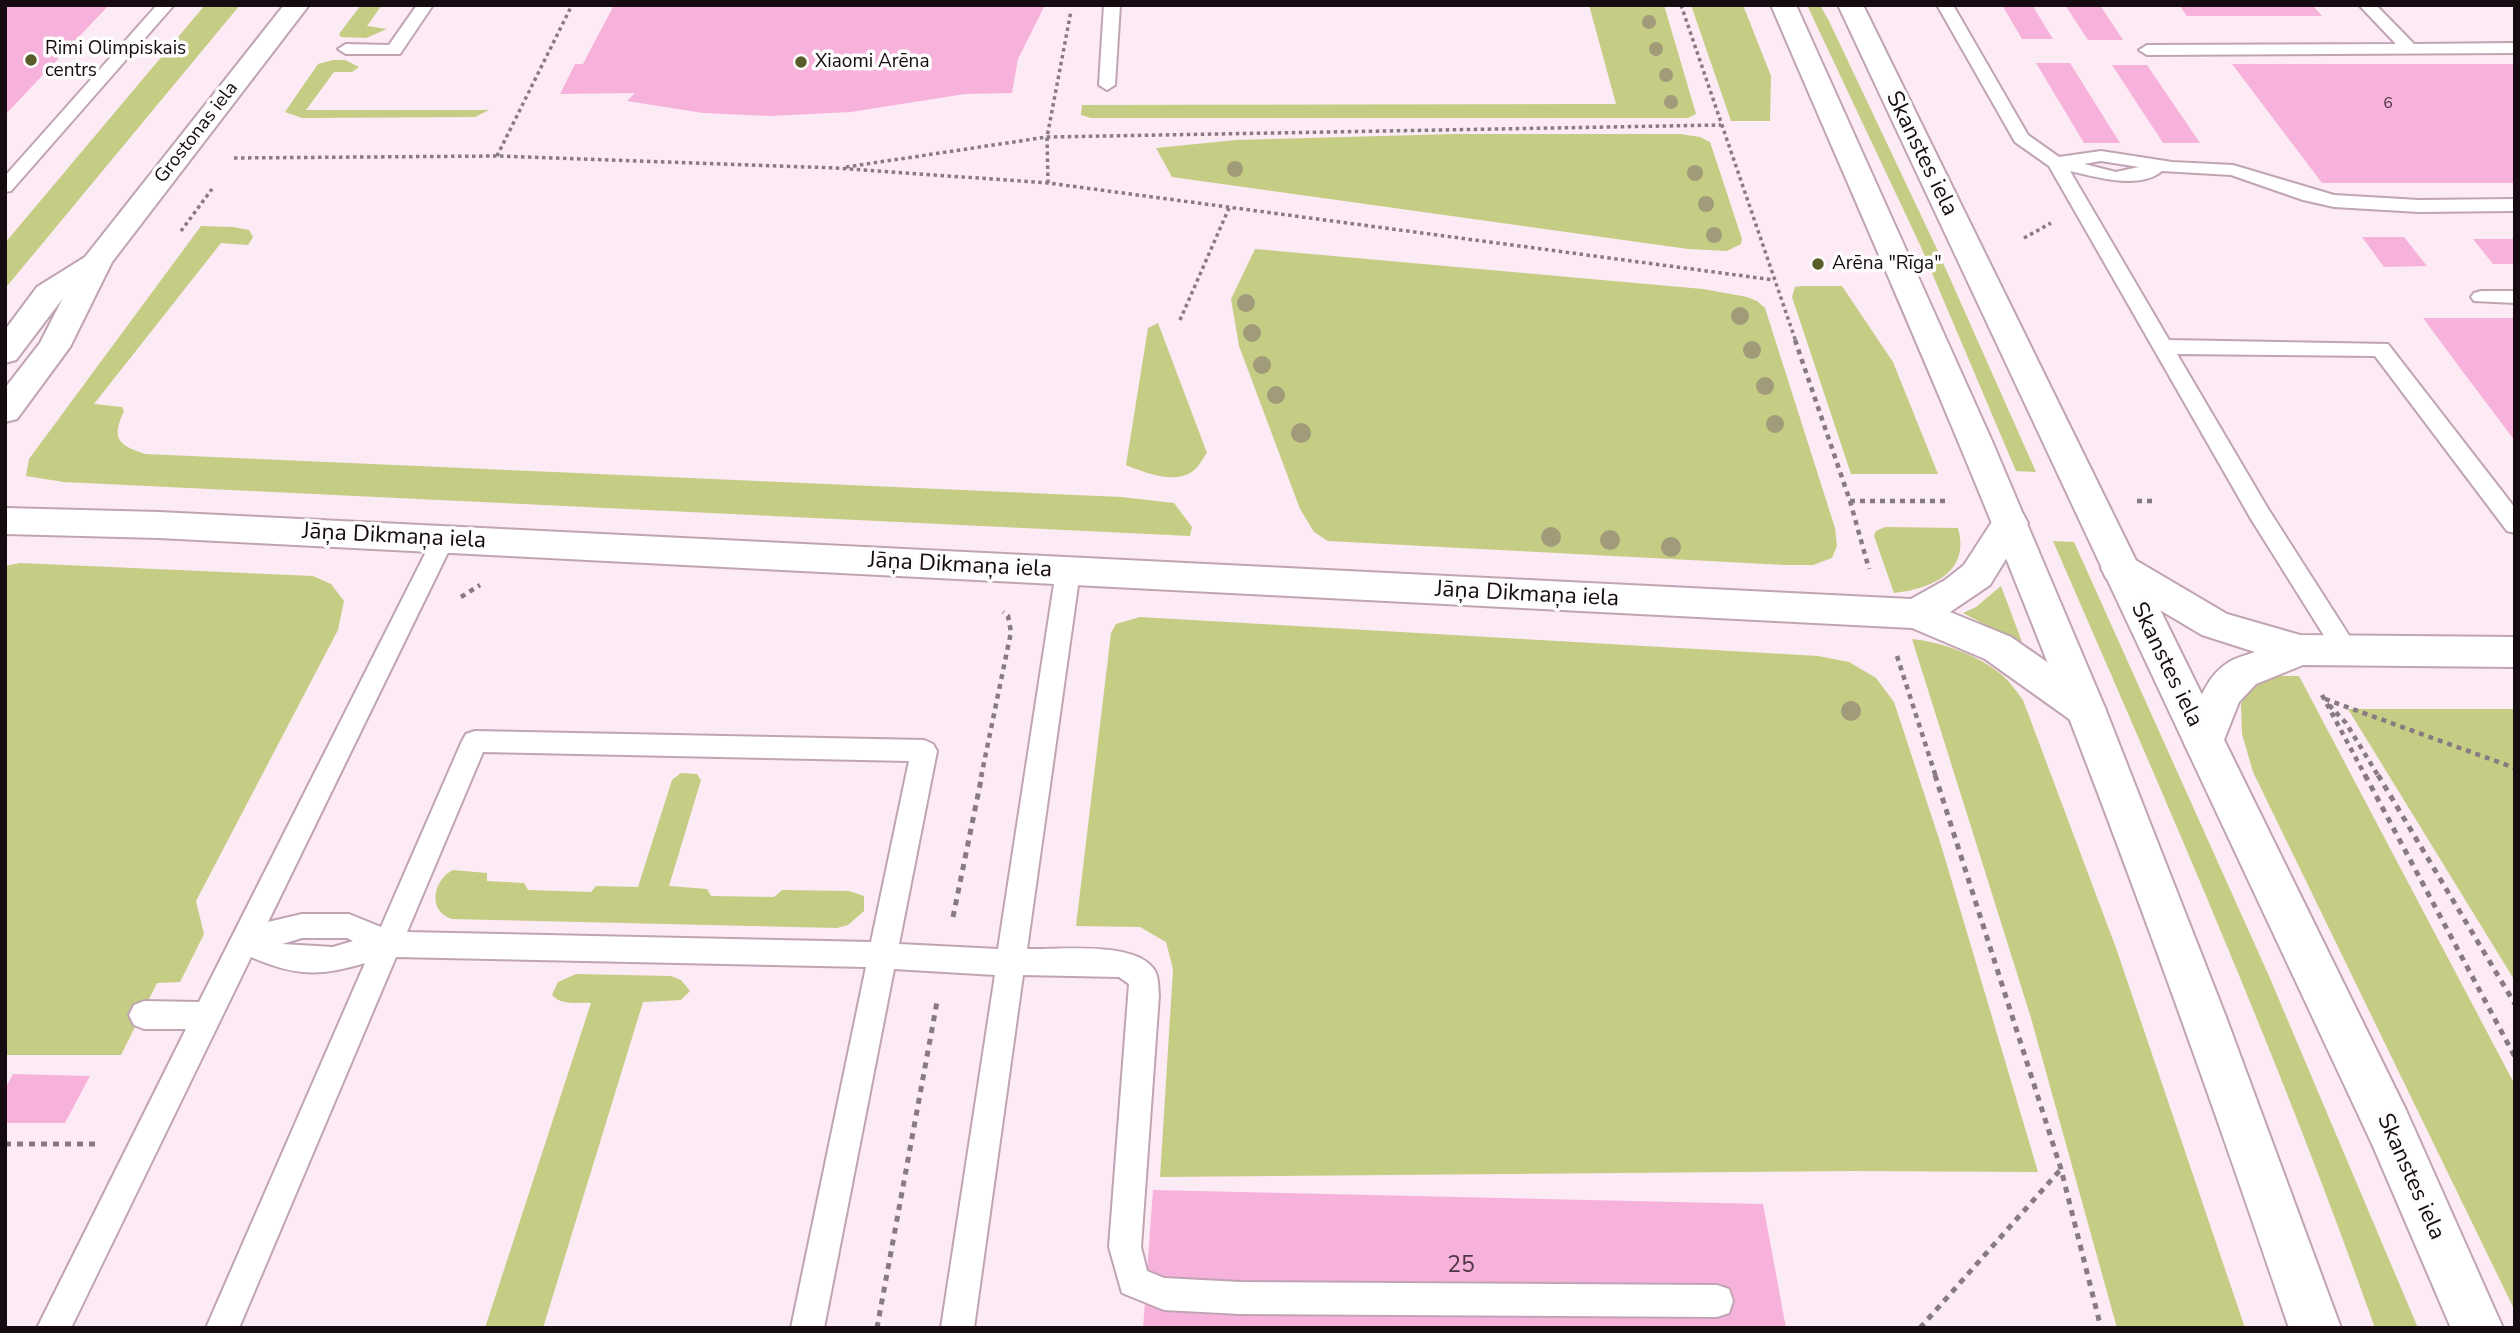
<!DOCTYPE html>
<meta charset="utf-8">
<style>
body{margin:0}
#map{position:relative;width:2520px;height:1333px;overflow:hidden;background:#fceaf4;font-family:"Nunito Sans",sans-serif}
canvas{display:block}
.frame{position:absolute;inset:0;border:7px solid #150b11;pointer-events:none}
</style>
<div id="map">
<canvas width="2520" height="1333"></canvas>
<div class="frame"></div>
</div>
<script>
const ctx = document.querySelector('canvas').getContext('2d');
ctx.lineJoin = 'round';
function fillPath(path, color) { ctx.fillStyle = color; ctx.fill(path, 'evenodd'); }
function trace(path, color, width, dash) { ctx.strokeStyle = color; ctx.lineWidth = width; ctx.lineCap = dash ? 'butt' : 'round'; ctx.setLineDash(dash || []); ctx.stroke(path); }
function write(font, color, halo, rows, align = 'center') {
  ctx.font = font + ' "Nunito Sans",sans-serif'; ctx.lineWidth = 7; ctx.setLineDash([]); ctx.textBaseline = 'middle'; ctx.strokeStyle = halo; ctx.fillStyle = color; for (const [text, x, y, turn = 0] of rows) {
    ctx.save(); ctx.translate(x, y); ctx.rotate((+turn || 0) * Math.PI / 180); ctx.textAlign = isNaN(turn) ? turn : align; if (halo) ctx.strokeText(text, 0, 0); ctx.fillText(text, 0, 0); ctx.restore();
  }
}
const green = new Path2D(`
 M 205,5 L 240,5 L 8,285 L 5,285 L 5,243 Z
 M 361,5 L 382,5 L 367,26 L 387,29 L 366,38 L 341,37 L 339,34 Z
 M 1589,5 L 1664,5 L 1696,114 L 1688,118 L 1091,118 L 1081,115 L 1082,105 L 1616,104 Z
 M 1691,5 L 1743,5 L 1771,76 L 1770,121 L 1731,121 Z
 M 1807,5 L 1820,5 L 1829,21 L 1936,247 L 2036,472 L 2016,471 L 1921,247 Z
 M 333,60 L 345,60 L 359,67 L 352,72 L 334,72 L 306,110 L 489,110 L 475,117 L 302,118 L 285,112 L 318,64 Z
 M 1454,134 L 1680,134 L 1700,137 L 1710,142 L 1742,239 L 1741,244 L 1727,251 L 1688,249 L 1172,177 L 1156,148 L 1236,140 Z
 M 201,226 L 233,227 L 249,230 L 253,237 L 248,245 L 221,243 L 94,404 L 122,407 L 124,411 C 111,439 118,445 145,454 L 1121,497 L 1174,503 L 1192,527 L 1190,536 L 64,482 L 26,476 L 29,459 Z
 M 1255,249 L 1703,289 L 1747,297 L 1757,301 L 1765,308 L 1835,528 L 1837,546 L 1832,558 L 1813,565 L 1785,565 L 1328,541 L 1314,532 L 1300,509 L 1239,346 L 1231,299 Z
 M 1802,286 L 1842,286 L 1893,362 L 1938,474 L 1851,474 L 1792,297 L 1795,287 Z
 M 1158,323 L 1207,453 C 1203,458 1198,468 1193,471 C 1174,485 1144,472 1126,465 L 1148,328 Z
 M 1885,527 L 1958,528 C 1971,573 1930,589 1894,593 L 1874,536 L 1876,531 Z
 M 2053,541 L 2074,542 L 2269,976 L 2418,1328 L 2375,1328 C 2281,1061 2166,801 2053,541 Z
 M 20,563 L 313,576 L 331,584 L 344,601 L 338,630 L 196,901 L 204,934 L 180,982 L 157,983 L 121,1055 L 5,1055 L 5,566 Z
 M 2001,586 L 2022,642 L 2020,643 L 1963,613 L 1976,607 Z
 M 1140,617 L 1818,656 L 1849,662 L 1876,678 L 1894,702 L 1941,845 L 2038,1172 L 1852,1171 L 1160,1177 L 1173,969 L 1166,942 L 1140,927 L 1076,926 L 1111,633 L 1116,624 Z
 M 1912,639 C 1942,642 1978,655 2002,675 C 2010,682 2017,692 2023,700 L 2116,948 L 2245,1328 L 2117,1328 L 2031,1018 Z
 M 2279,676 L 2299,676 L 2515,1085 L 2515,1311 L 2253,772 L 2242,734 L 2241,704 L 2252,684 Z
 M 2348,709 L 2515,709 L 2515,981 Z
 M 681,773 L 697,774 L 701,780 L 669,886 L 707,889 L 711,896 L 774,897 L 782,890 L 849,891 L 864,896 L 864,911 L 848,925 L 837,928 L 452,919 C 426,911 434,879 453,870 L 487,873 L 487,881 L 524,883 L 528,890 L 591,892 L 596,886 L 638,887 L 672,780 Z
 M 576,974 L 671,976 L 681,980 L 690,991 L 681,1000 L 643,1002 L 543,1328 L 485,1328 L 591,1003 C 579,1002 561,1006 552,995 L 558,982 Z`);
const building = new Path2D(`
 M 5,5 L 109,5 L 5,115 Z
 M 614,5 L 1045,5 L 1018,59 L 1012,93 L 965,94 L 851,112 L 770,116 L 703,113 L 627,101 L 635,93 L 560,94 L 575,64 L 583,64 Z
 M 2002,5 L 2032,5 L 2053,39 L 2022,39 Z
 M 2065,5 L 2100,5 L 2123,40 L 2088,40 Z
 M 2179,5 L 2312,5 L 2322,16 L 2187,16 Z
 M 2036,63 L 2070,63 L 2120,143 L 2084,143 Z
 M 2232,64 L 2515,64 L 2515,183 L 2322,183 Z
 M 2112,65 L 2147,65 L 2200,143 L 2163,143 Z
 M 2362,237 L 2404,237 L 2427,266 L 2384,267 Z
 M 2473,239 L 2515,239 L 2515,264 L 2493,264 Z
 M 2423,318 L 2515,318 L 2515,441 L 2463,372 Z
 M 13,1074 L 90,1076 L 65,1123 L 5,1123 L 5,1089 Z
 M 1153,1190 L 1763,1204 L 1786,1328 L 1143,1328 Z`);
const pathFar2 = new Path2D(`
 M 1681,5 L 1796,342
 M 497,156 L 572,5
 M 234,158 L 497,156 L 836,168 L 1048,183 L 1774,280
 M 846,167 L 1047,137 L 1721,125
 M 1048,183 L 1047,137 L 1071,11
 M 181,231 L 212,189
 M 2024,238 L 2051,223
 M 1180,320 L 1229,208`);
const pathFar1 = new Path2D(`
 M 1795,340 L 1850,501 L 1869,569
 M 1850,501 L 1950,501
 M 2137,501 L 2156,501
 M 461,597 L 480,585
 M 1897,656 L 1936,777
 M 2322,695 L 2366,777
 M 2325,699 L 2515,768
 M 2329,705 L 2346,723 L 2379,777
 M 981,777 L 1011,632 L 1008,616 L 1003,612`);
const path = new Path2D(`
 M 1935,775 L 2061,1169 L 2101,1328
 M 2365,775 L 2515,1057
 M 2378,775 L 2515,1004
 M 953,917 L 982,775
 M 5,1144 L 95,1144
 M 877,1328 L 937,1002
 M 1920,1328 L 2061,1169`);
const service = new Path2D(`
 M 157,5 L 174,5 L 11,191 L 5,192 L 5,176 Z
 M 417,5 L 433,5 L 400,54 L 346,54 L 338,49 L 346,44 L 389,45 Z
 M 1104,5 L 1120,5 L 1115,85 L 1107,90 L 1099,85 Z
 M 1937,5 L 1953,5 L 2028,135 L 2059,157 L 2101,151 L 2172,162 L 2233,165 L 2334,195 L 2419,200 L 2515,199 L 2515,211 L 2419,212 L 2334,207 L 2303,200 L 2231,175 L 2162,171 C 2140,190 2095,177 2070,171 L 2169,340 L 2388,344 L 2515,508 L 2515,533 L 2507,531 L 2375,356 L 2177,354 L 2267,507 L 2359,651 L 2356,658 L 2347,660 L 2338,658 L 2251,519 L 2049,166 L 2015,142 ZM 2101,161 L 2139,167 L 2116,172 L 2084,164 Z
 M 2359,5 L 2376,5 L 2414,44 L 2515,43 L 2515,53 L 2147,55 L 2139,50 L 2147,45 L 2396,44 Z
 M 2481,291 L 2515,291 L 2515,303 L 2474,301 L 2471,297 L 2474,293 Z
 M 443,532 L 451,534 L 454,540 L 268,922 L 302,914 L 349,914 L 381,927 L 462,741 L 466,734 L 475,731 L 924,740 L 933,744 L 937,751 L 899,944 L 998,949 L 1056,571 L 1060,565 L 1068,562 L 1076,565 L 1080,571 L 1027,949 C 1059,950 1132,941 1153,968 C 1159,975 1158,987 1159,995 L 1141,1247 L 1147,1271 L 1164,1278 L 1240,1282 L 1717,1285 L 1729,1289 L 1733,1301 L 1729,1313 L 1717,1317 L 1240,1314 L 1164,1310 L 1122,1293 L 1109,1247 L 1129,984 L 1119,977 L 1023,975 L 974,1328 L 941,1328 L 995,975 L 894,969 L 824,1328 L 791,1328 L 866,967 L 396,957 L 239,1328 L 206,1328 L 365,963 C 319,977 295,976 251,957 L 71,1328 L 37,1328 L 186,1029 L 144,1029 L 134,1025 L 129,1015 L 134,1005 L 144,1001 L 199,1002 L 432,540 L 435,534 ZM 483,752 L 909,761 L 871,942 L 407,932 ZM 302,938 L 347,938 L 353,941 L 333,947 L 282,944 Z`);
const minor = new Path2D(`
 M 284,5 L 309,5 L 112,262 L 70,347 L 17,419 L 5,422 L 5,388 L 40,343 L 63,298 L 16,360 L 5,363 L 5,330 L 37,287 L 85,257 Z
 M 5,508 L 159,512 L 1911,599 L 1945,580 L 1964,565 L 1997,514 L 2010,510 L 2023,514 L 2028,523 L 1990,585 L 1950,612 L 2011,637 L 2100,699 L 2106,710 L 2100,721 L 2086,726 L 2072,721 L 1985,659 L 1912,628 L 159,538 L 5,534 Z
 M 2119,554 L 2132,558 L 2227,614 L 2300,635 L 2515,637 L 2515,667 L 2303,665 L 2256,684 L 2239,702 L 2218,755 L 2204,759 L 2190,755 L 2184,743 C 2194,716 2202,678 2229,662 C 2237,657 2247,655 2255,652 L 2202,635 L 2106,578 L 2101,568 L 2106,558 Z`);
const secondary = new Path2D(`
 M 1771,5 L 1796,5 L 1992,441 L 2105,708 L 2226,1017 L 2341,1328 L 2289,1328 C 2195,1050 2095,775 1984,504 C 1916,337 1842,171 1771,5 Z
 M 1838,5 L 1863,5 L 2406,1110 L 2503,1328 L 2451,1328 L 2372,1144 Z`);
const trees = [
 [1649,22,7],
 [1656,49,7],
 [1666,75,7],
 [1671,102,7],
 [1235,169,8],
 [1695,173,8],
 [1706,204,8],
 [1714,235,8],
 [1246,303,9],
 [1740,316,9],
 [1252,333,9],
 [1752,350,9],
 [1262,365,9],
 [1765,386,9],
 [1276,395,9],
 [1775,424,9],
 [1301,433,10],
 [1551,537,10],
 [1610,540,10],
 [1671,547,10],
 [1851,711,10]
];
const markers = [
 [31,60,7,"#585d2a"],
 [801,62,7,"#585d2a"],
 [1818,264,7,"#585d2a"]
];
const farNumbernames = [
 ["6",2388,104]
];
const farPoinames = [
 ["Rimi Olimpiskais",45,49],
 ["centrs",45,71],
 ["Xiaomi Arēna",815,62],
 ["Arēna \"Rīga\"",1832,264]
];
const farStreetnames = [
 ["Grostonas iela",197,133,-52]
];
const streetNames = [
 ["Skanstes iela",1921,154,64],
 ["Jāņa Dikmaņa iela",394,537,3],
 ["Jāņa Dikmaņa iela",960,566,3],
 ["Jāņa Dikmaņa iela",1527,595,3],
 ["Skanstes iela",2166,665,64],
 ["Skanstes iela",2410,1177,66]
];
const nearNumbernames = [
 ["25",1461,1266]
];
fillPath(green, '#c5cd84');
fillPath(building, '#f7b2dc');
trace(service, '#c0a4b4', 4);
trace(minor, '#c0a4b4', 4);
trace(secondary, '#c0a4b4', 4);
trace(pathFar2, '#887a82', 3.5, [3.5, 3.5]);
trace(pathFar1, '#887a82', 4.5, [5, 5]);
trace(path, '#887a82', 5, [6, 6]);
fillPath(service, '#fff');
fillPath(minor, '#fff');
fillPath(secondary, '#fff');
ctx.fillStyle = '#a19b7a';
for (const [x, y, r] of trees) { ctx.beginPath(); ctx.arc(x, y, r, 0, 2 * Math.PI); ctx.fill(); }
for (const [x, y, r, color] of markers) { const dot = new Path2D(); dot.arc(x, y, r, 0, 2 * Math.PI); ctx.fillStyle = color; ctx.fill(dot); trace(dot, '#fdfdfd', 2.5); }
write('16px', '#4e3544', null, farNumbernames);
write('19px', '#150b11', '#fdfdfd', farPoinames, 'left');
write('19px', '#150b11', '#fdfdfd', farStreetnames);
write('23px', '#150b11', '#fdfdfd', streetNames);
write('23px', '#4e3544', null, nearNumbernames);
</script>
